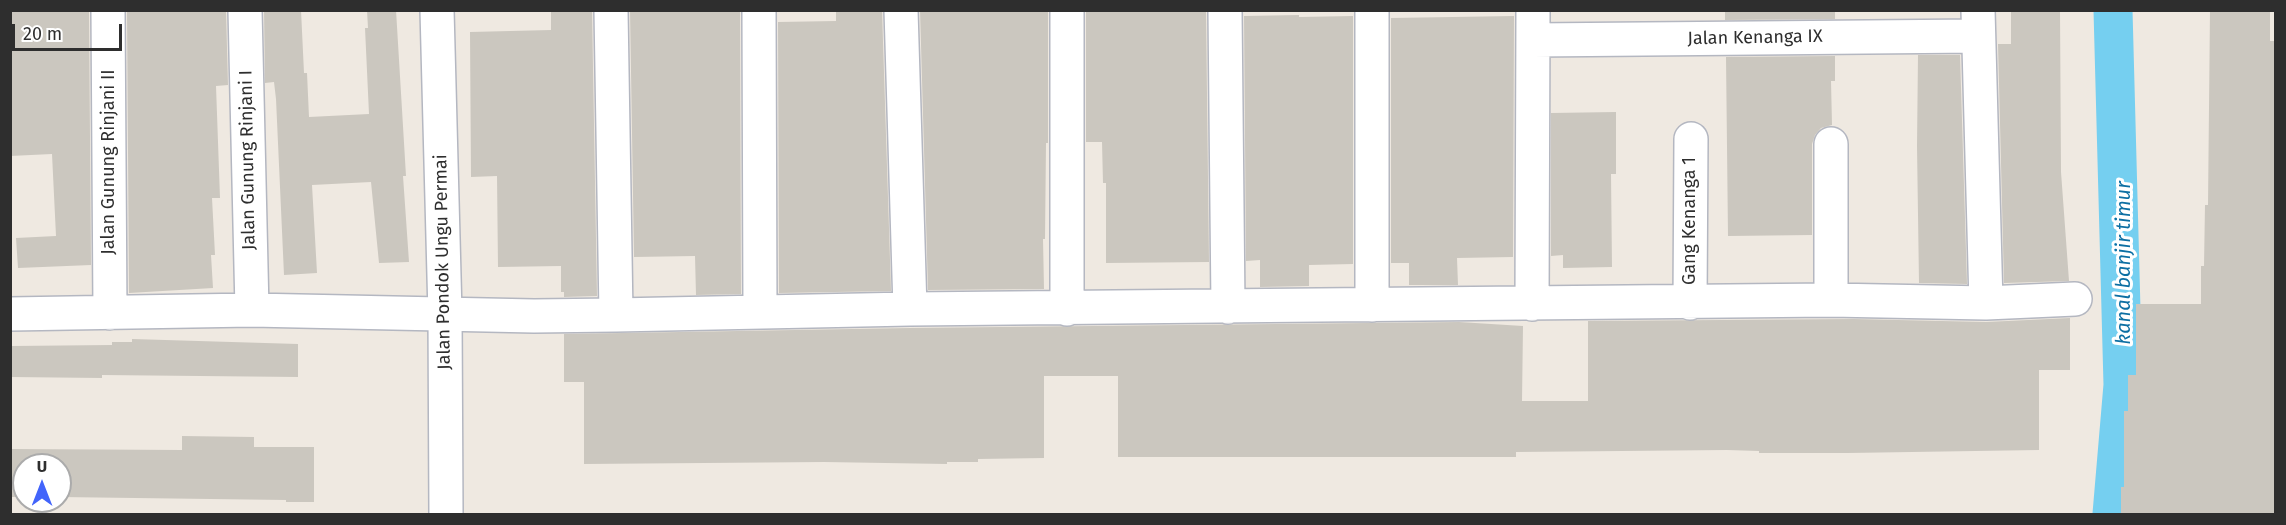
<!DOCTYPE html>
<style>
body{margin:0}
#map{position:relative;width:2286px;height:525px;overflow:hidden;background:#efe9e1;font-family:"Fira Sans",sans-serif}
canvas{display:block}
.frame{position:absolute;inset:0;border:12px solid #2e2e2e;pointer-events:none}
.north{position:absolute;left:12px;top:453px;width:60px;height:60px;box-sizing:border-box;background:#fff;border:2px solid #ababab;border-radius:50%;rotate:0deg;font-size:16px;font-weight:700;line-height:24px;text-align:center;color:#2e2e2e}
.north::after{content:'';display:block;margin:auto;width:21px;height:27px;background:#4264fb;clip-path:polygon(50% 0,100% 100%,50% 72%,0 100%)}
.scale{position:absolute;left:12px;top:24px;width:110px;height:27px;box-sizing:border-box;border:3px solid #2e2e2e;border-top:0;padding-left:8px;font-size:18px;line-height:21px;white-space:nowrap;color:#2e2e2e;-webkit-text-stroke:4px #fff;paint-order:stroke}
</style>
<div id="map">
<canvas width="2286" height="525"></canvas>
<div class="frame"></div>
<div class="north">U</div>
<div class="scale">20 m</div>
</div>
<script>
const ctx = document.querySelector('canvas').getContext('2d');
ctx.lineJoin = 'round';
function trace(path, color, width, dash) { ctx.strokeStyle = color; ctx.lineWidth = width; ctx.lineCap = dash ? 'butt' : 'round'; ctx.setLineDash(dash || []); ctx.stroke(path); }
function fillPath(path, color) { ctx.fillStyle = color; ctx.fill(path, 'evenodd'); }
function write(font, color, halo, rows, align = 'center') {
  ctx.font = font + ' "Fira Sans",sans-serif'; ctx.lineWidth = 6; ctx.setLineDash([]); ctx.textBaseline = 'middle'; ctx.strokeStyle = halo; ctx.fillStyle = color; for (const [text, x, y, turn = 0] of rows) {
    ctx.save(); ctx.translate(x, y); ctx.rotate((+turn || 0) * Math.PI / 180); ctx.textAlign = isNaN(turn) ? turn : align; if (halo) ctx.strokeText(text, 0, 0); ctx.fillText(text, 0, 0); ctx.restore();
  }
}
const canal = new Path2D(`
 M 2112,514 L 2123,385 L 2113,10`);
const building = new Path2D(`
 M 10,10 L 89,10 L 91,265 L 18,268 L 16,238 L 56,236 L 52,154 L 10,156 Z
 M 127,10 L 226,10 L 228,85 L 216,86 L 220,198 L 212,198 L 215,255 L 211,255 L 213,288 L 129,293 Z
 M 264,10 L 301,10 L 304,73 L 307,73 L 309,117 L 369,114 L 365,28 L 368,28 L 367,10 L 396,10 L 406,176 L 403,176 L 409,262 L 379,263 L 371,182 L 312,185 L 317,273 L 284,275 L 276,99 L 274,82 L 265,83 Z
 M 551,10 L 592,10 L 597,296 L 564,297 L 564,292 L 561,292 L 561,266 L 498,267 L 497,176 L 471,177 L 470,32 L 551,30 Z
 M 630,10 L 740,10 L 741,294 L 696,295 L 695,256 L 634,257 Z
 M 836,10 L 882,10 L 891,291 L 779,293 L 778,22 L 836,21 Z
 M 920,10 L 1048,10 L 1048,143 L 1046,143 L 1045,239 L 1043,239 L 1044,289 L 928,290 Z
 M 1086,10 L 1206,10 L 1209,262 L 1106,263 L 1106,183 L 1103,183 L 1102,142 L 1086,142 Z
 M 1725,10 L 1835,10 L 1835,19 L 1725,20 Z
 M 2210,10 L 2270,10 L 2270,41 L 2274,41 L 2276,514 L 2121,514 L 2121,487 L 2124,487 L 2124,411 L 2128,411 L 2128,375 L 2136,375 L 2136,304 L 2201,304 L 2201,266 L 2204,266 L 2205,205 L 2208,205 Z
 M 2060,11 L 2061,172 L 2069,281 L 2004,283 L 1998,44 L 2011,44 L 2011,12 Z
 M 1299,15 L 1299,17 L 1353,16 L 1353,264 L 1309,265 L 1309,286 L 1260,287 L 1260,260 L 1246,261 L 1244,16 Z
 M 1514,16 L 1513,257 L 1457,258 L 1458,285 L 1409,285 L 1409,263 L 1391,263 L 1391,18 Z
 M 1918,55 L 1960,55 L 1967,284 L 1919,283 L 1917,146 Z
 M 1835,56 L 1835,81 L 1831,81 L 1832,125 L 1821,128 L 1815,135 L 1812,144 L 1812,235 L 1728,236 L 1726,57 Z
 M 1616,112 L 1616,174 L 1611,174 L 1612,267 L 1563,268 L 1563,255 L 1551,256 L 1551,113 Z
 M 2070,318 L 2070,370 L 2039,370 L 2039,450 L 1848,453 L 1759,453 L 1759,451 L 1727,450 L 1516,452 L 1516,457 L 1118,457 L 1118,376 L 1044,376 L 1044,458 L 978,459 L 978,462 L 947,462 L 947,464 L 824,462 L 584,464 L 584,382 L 564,382 L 564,334 L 910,328 L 1459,322 L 1523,326 L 1522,401 L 1588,401 L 1588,321 L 1854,319 L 1986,322 Z
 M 132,339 L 298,344 L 298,377 L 102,375 L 102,378 L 11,377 L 12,346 L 112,345 L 112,342 L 132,342 Z
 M 182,436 L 254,437 L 254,447 L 314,447 L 314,502 L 286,502 L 286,500 L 60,497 L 60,465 L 24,465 L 24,497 L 10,497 L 10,449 L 182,450 Z`);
const minor = new Path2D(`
 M 108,10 L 110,313
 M 245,10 L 252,310
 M 611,10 L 616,315
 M 759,10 L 760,312
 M 901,10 L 910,309
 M 1067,10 L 1067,309
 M 1225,10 L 1228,307
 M 1372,10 L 1372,305
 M 1978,10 L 1986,303
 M 1533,40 L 1978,36
 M 1831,144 L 1831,300
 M 1690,303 L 1691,139
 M 1532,304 L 1533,10
 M 10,314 L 252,310 L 534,316 L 616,315 L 910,309 L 1831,300 L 1986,303 L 2075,299`);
const tertiary = new Path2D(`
 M 437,10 L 445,314 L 446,514`);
const streetNames = [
 ["Jalan Kenanga IX",1755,38,-1],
 ["Jalan Gunung Rinjani I",248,160,-91],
 ["Jalan Gunung Rinjani II",109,162,-90],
 ["Gang Kenanga 1",1690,221,-90],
 ["Jalan Pondok Ungu Permai",443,262,-91]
];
const waterNames = [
 ["kanal banjir timur",2124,263,-90]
];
trace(canal, '#75cff0', 39);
fillPath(building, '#cbc7bf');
trace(minor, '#b4b7c1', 36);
trace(tertiary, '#b4b7c1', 36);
trace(minor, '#fff', 33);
trace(tertiary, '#fff', 33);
write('18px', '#2e2e2e', '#fff', streetNames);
write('italic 20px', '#0d6fa3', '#fff', waterNames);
</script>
